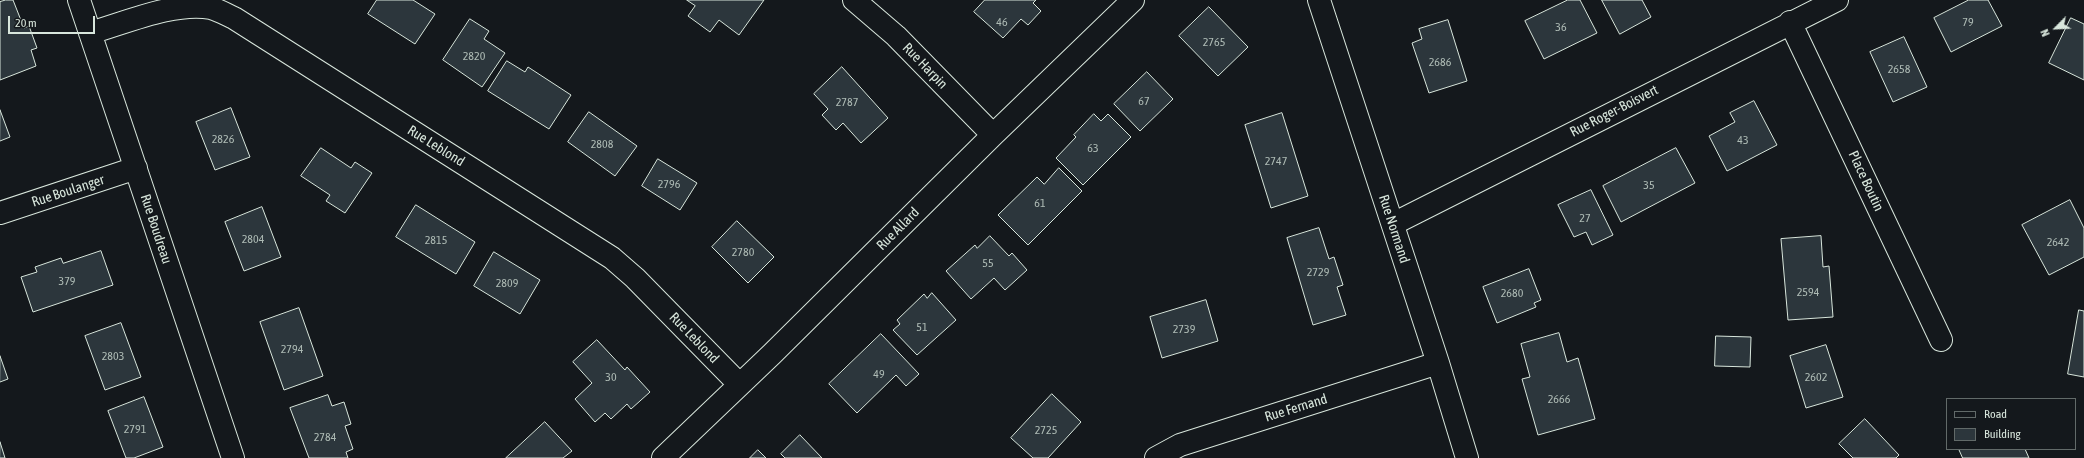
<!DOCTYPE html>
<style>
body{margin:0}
#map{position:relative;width:2084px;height:458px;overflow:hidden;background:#14181c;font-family:"Asap Condensed",sans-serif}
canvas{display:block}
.legend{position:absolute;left:1946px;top:398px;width:130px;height:52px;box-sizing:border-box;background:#14181c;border:1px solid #626a69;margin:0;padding:5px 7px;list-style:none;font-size:12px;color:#d8e6dc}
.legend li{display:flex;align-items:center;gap:8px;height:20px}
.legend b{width:20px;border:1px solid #626a69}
.north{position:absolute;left:2036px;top:8px;width:40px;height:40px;-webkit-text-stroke:3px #14181c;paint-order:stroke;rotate:246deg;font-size:11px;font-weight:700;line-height:16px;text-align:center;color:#d8e6dc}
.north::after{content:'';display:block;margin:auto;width:14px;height:18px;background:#d8e6dc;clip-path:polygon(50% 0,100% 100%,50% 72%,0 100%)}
.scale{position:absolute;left:8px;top:16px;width:87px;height:18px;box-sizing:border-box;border:2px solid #d8e6dc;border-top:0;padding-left:5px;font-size:12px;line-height:14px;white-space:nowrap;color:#d8e6dc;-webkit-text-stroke:3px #14181c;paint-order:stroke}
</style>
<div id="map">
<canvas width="2084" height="458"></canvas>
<ul class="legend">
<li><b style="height:5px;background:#14181c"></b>Road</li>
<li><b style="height:11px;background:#2c363c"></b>Building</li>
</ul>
<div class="north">N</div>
<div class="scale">20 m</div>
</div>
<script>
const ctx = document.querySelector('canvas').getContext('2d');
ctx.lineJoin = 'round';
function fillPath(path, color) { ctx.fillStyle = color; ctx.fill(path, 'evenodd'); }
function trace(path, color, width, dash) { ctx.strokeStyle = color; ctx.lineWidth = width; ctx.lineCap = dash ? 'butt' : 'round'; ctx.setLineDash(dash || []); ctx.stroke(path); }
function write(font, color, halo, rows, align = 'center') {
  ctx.font = font + ' "Asap Condensed",sans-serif'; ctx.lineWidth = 3; ctx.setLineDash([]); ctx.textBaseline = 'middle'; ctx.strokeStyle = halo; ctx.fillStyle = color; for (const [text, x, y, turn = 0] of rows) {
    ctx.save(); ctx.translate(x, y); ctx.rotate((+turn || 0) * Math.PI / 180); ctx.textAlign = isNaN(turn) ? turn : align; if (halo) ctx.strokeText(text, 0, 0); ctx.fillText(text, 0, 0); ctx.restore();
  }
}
const building = new Path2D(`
 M 6,0 L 13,0 L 24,28 L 29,26 L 37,48 L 31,50 L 36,66 L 0,80 L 0,2 Z
 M 377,0 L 413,0 L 435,14 L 415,44 L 368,14 Z
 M 687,0 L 764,0 L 739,35 L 719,20 L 710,32 L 688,16 L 695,6 Z
 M 985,0 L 1036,0 L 1033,3 L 1041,11 L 1028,25 L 1021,19 L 1003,38 L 974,12 Z
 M 1568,0 L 1580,0 L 1597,33 L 1544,59 L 1525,21 Z
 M 1602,0 L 1642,0 L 1651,17 L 1620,34 Z
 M 1969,0 L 1988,0 L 2002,26 L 1951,52 L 1934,18 Z
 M 1209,7 L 1248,47 L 1218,76 L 1179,36 Z
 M 2071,18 L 2084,24 L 2084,80 L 2049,63 Z
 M 470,19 L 489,31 L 484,39 L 505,53 L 482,87 L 443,60 Z
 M 1448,20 L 1467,81 L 1429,93 L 1412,43 L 1422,39 L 1419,29 Z
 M 1904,37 L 1927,87 L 1893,102 L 1870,52 Z
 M 507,61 L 525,72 L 528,67 L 571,95 L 549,129 L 488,91 Z
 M 842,67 L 888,118 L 861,143 L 843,123 L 836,130 L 822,115 L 828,109 L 814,94 Z
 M 1147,72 L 1173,99 L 1140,131 L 1114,104 Z
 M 1754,101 L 1777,145 L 1727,171 L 1709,136 L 1735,122 L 1730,113 Z
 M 231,108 L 250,157 L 215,170 L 196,122 Z
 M 0,110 L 10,137 L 0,141 Z
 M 589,112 L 637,146 L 615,176 L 568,142 Z
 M 1282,113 L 1308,196 L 1271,208 L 1245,125 Z
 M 1094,114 L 1101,121 L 1108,114 L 1131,137 L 1083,185 L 1056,158 L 1076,137 L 1074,135 Z
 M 321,148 L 351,168 L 355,162 L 372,173 L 345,213 L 326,201 L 330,195 L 301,176 Z
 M 1676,148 L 1695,183 L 1621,222 L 1603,186 Z
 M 658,159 L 697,183 L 680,210 L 642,186 Z
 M 1059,168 L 1082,191 L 1028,245 L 998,215 L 1037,177 L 1044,184 Z
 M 1591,190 L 1613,235 L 1592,245 L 1586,232 L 1574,237 L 1558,205 Z
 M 2070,200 L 2084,228 L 2084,257 L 2049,275 L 2022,225 Z
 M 416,205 L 475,242 L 456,274 L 396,237 Z
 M 262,207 L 281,257 L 244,271 L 225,222 Z
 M 737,221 L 774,257 L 748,283 L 712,247 Z
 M 1319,228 L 1329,259 L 1334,257 L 1343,285 L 1337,287 L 1346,315 L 1313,325 L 1287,238 Z
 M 990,236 L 1009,256 L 1012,253 L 1027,270 L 1005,290 L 994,278 L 971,299 L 946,271 L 975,245 L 977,248 Z
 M 1821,236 L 1823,267 L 1829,266 L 1833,317 L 1788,320 L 1781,239 Z
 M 101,251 L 113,285 L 33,312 L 21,277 L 37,272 L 35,267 L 61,258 L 63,263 Z
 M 494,252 L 540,280 L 520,314 L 474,286 Z
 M 1529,269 L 1541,300 L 1534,303 L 1536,307 L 1497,323 L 1483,287 Z
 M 932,293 L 956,320 L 917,355 L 893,330 L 900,324 L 897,320 L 924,294 L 927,298 Z
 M 1206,300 L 1218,341 L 1162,358 L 1150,317 Z
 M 299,308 L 323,376 L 284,390 L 260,322 Z
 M 2079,310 L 2084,311 L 2084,377 L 2068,374 Z
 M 121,323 L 141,377 L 105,390 L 85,336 Z
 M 1559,333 L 1567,362 L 1578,358 L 1595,419 L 1538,435 L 1522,379 L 1530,377 L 1521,344 Z
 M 881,334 L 919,374 L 906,386 L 896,375 L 857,413 L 829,384 Z
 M 1716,336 L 1751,337 L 1750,367 L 1715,366 Z
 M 597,340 L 625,370 L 627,367 L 650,392 L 631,409 L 627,404 L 611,419 L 605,413 L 595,422 L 575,399 L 592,383 L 573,362 Z
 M 1826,345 L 1843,397 L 1806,408 L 1790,356 Z
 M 0,356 L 8,379 L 0,382 Z
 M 1052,394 L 1081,422 L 1048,458 L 1033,458 L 1011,438 Z
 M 328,395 L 332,406 L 344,402 L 351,424 L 345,426 L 353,449 L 346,452 L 348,458 L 309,458 L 290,408 Z
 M 144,397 L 163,447 L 134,458 L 126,458 L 108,411 Z
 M 1865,419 L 1899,455 L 1896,458 L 1853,458 L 1839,444 Z
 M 545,422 L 572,451 L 563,458 L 506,458 Z
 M 800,435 L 822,458 L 785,458 L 781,454 Z
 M 0,442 L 5,458 L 0,458 Z
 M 1959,449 L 2025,449 L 2029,458 L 1963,458 Z
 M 758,450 L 766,458 L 750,458 Z`);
const minor = new Path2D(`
 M 79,0 L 233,458
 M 854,0 L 896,36 L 993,135
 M 1319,0 L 1438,363 L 1467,458
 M 1790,22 L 1941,340
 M 90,33 C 125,23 175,1 211,8 C 219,10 227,15 234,18 L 612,258 L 635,278 L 739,384
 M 0,213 L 136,168
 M 1393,224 L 1837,0
 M 663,458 L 772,354 L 993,135 L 1133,0
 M 1156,458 L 1180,445 L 1438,363`);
const numberNames = [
 ["46",1002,22],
 ["79",1968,22],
 ["36",1561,27],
 ["2765",1214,42],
 ["2820",474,56],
 ["2686",1440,62],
 ["2658",1899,69],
 ["67",1144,101],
 ["2787",847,102],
 ["2826",223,139],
 ["43",1743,140],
 ["2808",602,144],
 ["63",1093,148],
 ["2747",1276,161],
 ["2796",669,184],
 ["35",1649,185],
 ["61",1040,203],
 ["27",1585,218],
 ["2804",253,239],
 ["2815",436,240],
 ["2642",2058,242],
 ["2780",743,252],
 ["55",988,263],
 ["2729",1318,272],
 ["379",67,281],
 ["2809",507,283],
 ["2594",1808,292],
 ["2680",1512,293],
 ["51",922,327],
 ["2739",1184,329],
 ["2794",292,349],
 ["2803",113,356],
 ["49",879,374],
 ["30",611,377],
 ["2602",1816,377],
 ["2666",1559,399],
 ["2791",135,429],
 ["2725",1046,430],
 ["2784",325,437]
];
const streetNames = [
 ["Rue Harpin",925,66,46],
 ["Rue Roger-Boisvert",1614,111,-27],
 ["Rue Leblond",436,146,32],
 ["Place Boutin",1866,181,65],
 ["Rue Boulanger",68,191,-18],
 ["Rue Boudreau",156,229,72],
 ["Rue Allard",898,229,-45],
 ["Rue Normand",1394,229,72],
 ["Rue Leblond",694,338,46],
 ["Rue Fernand",1296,408,-17]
];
fillPath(building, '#2c363c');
trace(building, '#d8e6dc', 1);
trace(minor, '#d8e6dc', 24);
trace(minor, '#14181c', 22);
write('12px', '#adbab4', null, numberNames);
write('14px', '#d8e6dc', '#14181c', streetNames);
</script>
